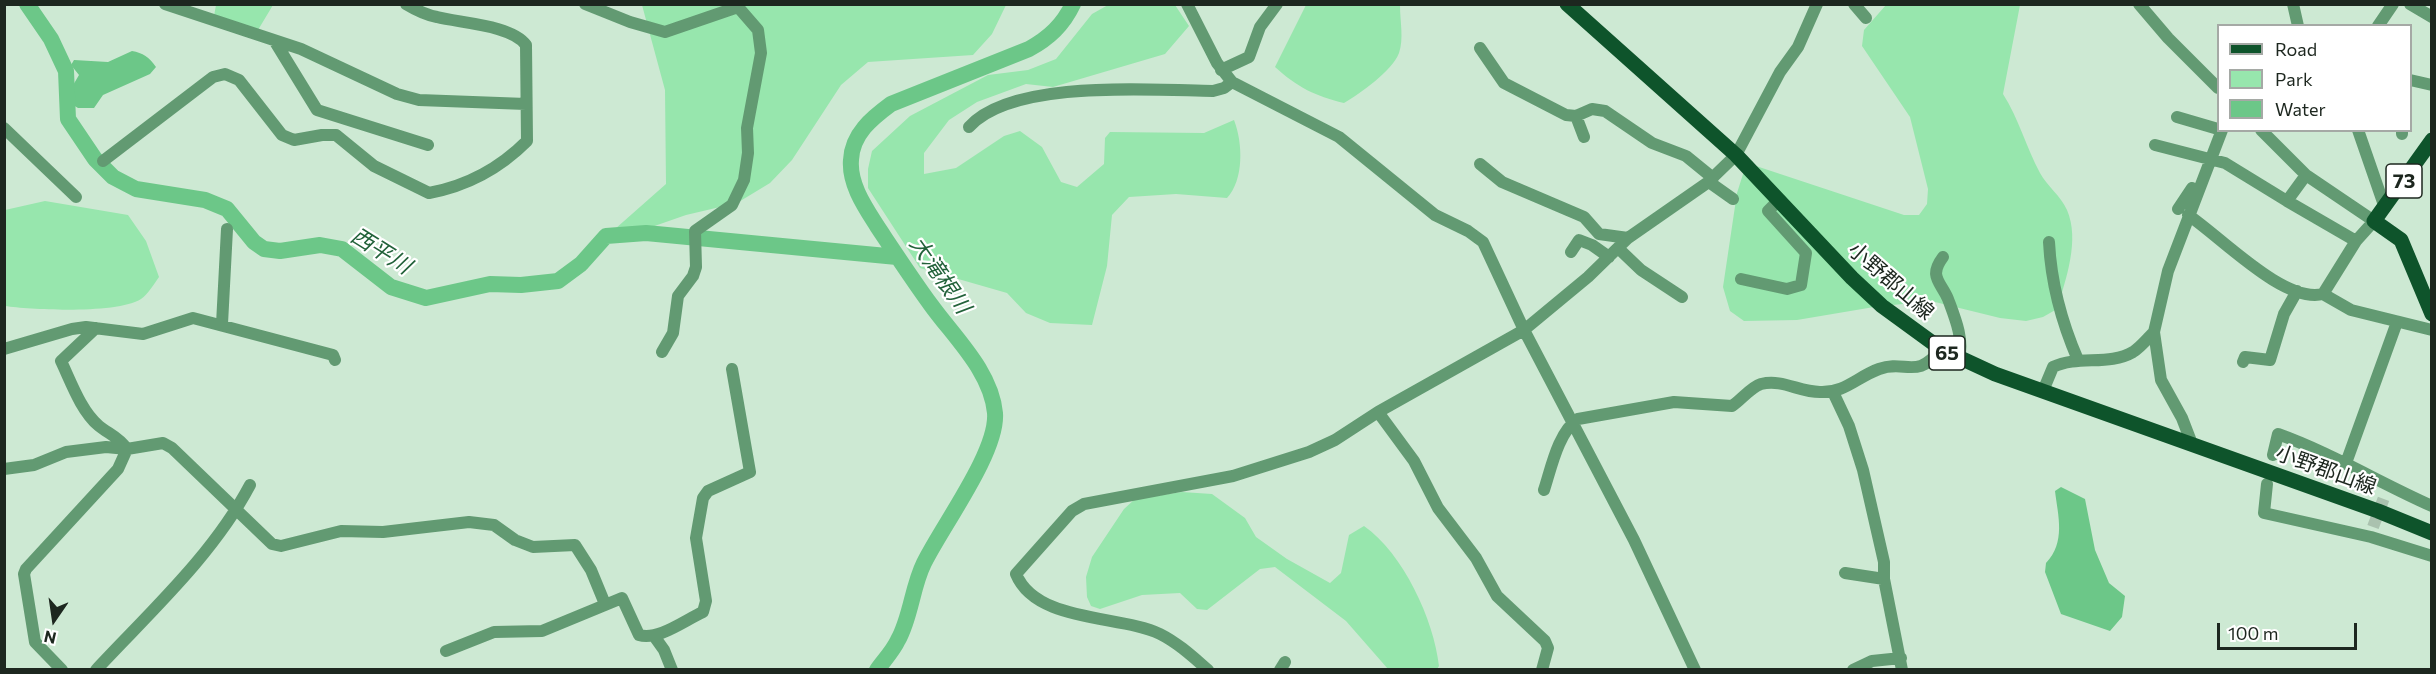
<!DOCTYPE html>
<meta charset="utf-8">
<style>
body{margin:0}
#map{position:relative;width:2436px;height:674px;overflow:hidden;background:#cde9d3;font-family:Commissioner,sans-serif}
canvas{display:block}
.frame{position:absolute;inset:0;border:6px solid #1d271f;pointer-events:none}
.legend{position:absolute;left:2217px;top:24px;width:195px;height:108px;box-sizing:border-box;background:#fff;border:2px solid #a5a9a5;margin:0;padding:8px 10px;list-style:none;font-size:18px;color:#1d271f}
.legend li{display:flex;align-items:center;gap:12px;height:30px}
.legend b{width:30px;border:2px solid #a5a9a5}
.north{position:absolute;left:24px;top:590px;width:60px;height:60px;-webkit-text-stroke:4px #fff;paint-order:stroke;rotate:193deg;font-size:16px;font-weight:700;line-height:24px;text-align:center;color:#1d271f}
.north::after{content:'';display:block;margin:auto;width:21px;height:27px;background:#1d271f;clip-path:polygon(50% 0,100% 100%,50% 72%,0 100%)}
.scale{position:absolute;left:2217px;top:623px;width:140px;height:27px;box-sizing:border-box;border:3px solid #1d271f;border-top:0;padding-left:8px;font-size:18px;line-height:21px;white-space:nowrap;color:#1d271f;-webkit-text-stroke:4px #fff;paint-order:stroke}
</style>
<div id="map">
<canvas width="2436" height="674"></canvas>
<div class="frame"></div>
<ul class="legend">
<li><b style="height:8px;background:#0e542b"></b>Road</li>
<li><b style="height:16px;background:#97e6ad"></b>Park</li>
<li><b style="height:16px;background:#6cc788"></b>Water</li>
</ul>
<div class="north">N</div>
<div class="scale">100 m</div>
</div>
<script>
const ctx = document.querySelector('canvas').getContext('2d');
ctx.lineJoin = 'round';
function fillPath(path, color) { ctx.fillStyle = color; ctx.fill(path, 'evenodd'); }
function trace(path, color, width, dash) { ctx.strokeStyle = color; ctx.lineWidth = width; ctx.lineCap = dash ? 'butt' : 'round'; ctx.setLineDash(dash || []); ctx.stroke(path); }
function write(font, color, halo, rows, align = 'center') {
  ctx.font = font + ' Commissioner,"Noto Sans JP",sans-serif'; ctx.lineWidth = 4.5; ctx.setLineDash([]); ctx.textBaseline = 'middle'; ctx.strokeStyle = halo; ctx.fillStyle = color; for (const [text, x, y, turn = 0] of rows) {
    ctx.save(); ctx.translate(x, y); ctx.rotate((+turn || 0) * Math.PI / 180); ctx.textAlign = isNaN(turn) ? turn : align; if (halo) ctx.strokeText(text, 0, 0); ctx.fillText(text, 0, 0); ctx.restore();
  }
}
const green = new Path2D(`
 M 1397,4 L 1400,6 C 1400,21 1404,39 1399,53 C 1392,71 1361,93 1344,103 C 1315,96 1297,87 1275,67 L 1306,5 Z
 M 216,5 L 273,5 L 258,30 L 214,16 Z
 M 642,5 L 1006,5 L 992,34 L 973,55 L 868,62 L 841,85 L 792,160 L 770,183 L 737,203 L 686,215 L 623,237 L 615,229 L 666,184 L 665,90 Z
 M 1108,5 L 1175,5 L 1189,26 L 1165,54 L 1053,87 L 1026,84 L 977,102 L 949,120 L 924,153 L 924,174 L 956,168 L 1004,136 L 1020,131 L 1042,147 L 1061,182 L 1077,187 L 1104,164 L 1105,138 L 1110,132 L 1204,133 L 1234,120 C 1243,143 1244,180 1227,198 L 1176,194 L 1129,197 L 1112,215 L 1107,266 L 1092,325 L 1050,323 L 1026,313 L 1007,293 L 920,268 L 868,188 L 868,169 L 872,151 L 910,116 L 988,75 L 1028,70 L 1056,59 L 1092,14 Z
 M 1886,5 L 2020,5 L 2003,94 C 2019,119 2026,147 2040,173 C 2047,186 2061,196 2067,210 C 2080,240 2066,279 2057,309 L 2043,317 L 2026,321 L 2000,318 L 1931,301 L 1874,307 L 1797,320 L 1744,321 L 1730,311 L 1723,287 L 1737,193 L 1744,171 L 1753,165 L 1904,215 L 1919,215 L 1927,204 L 1928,189 L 1910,117 L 1862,46 L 1864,30 Z
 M 45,201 L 128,215 L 146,241 L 159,277 C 154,284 148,294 141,299 C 118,314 32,310 5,306 L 5,210 Z
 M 1182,492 L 1212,494 L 1245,518 L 1256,537 L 1287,559 L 1330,583 L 1341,573 L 1349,535 L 1364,526 C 1403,553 1434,620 1439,666 L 1437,669 L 1388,669 L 1346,621 L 1275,567 L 1260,569 L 1207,610 L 1197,609 L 1180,593 L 1142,595 L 1100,609 L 1091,606 L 1087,597 L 1086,577 L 1092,557 L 1124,509 L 1135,499 Z`);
const water = new Path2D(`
 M 132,51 C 143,53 149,57 156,67 L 150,74 L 103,95 L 94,108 L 78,108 L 70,103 L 69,92 L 79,75 L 71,65 L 74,60 L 108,62 Z
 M 2061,487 L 2085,499 L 2095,550 L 2109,583 L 2125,596 L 2122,617 L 2110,631 L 2061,614 L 2045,572 L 2046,563 C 2066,542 2058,516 2055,491 Z`);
const river = new Path2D(`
 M 27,4 L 51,39 L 66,71 L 68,119 L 95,159 L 113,177 L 136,189 L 205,200 L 227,209 L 254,242 L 264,249 L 280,251 L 320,245 L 342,249 L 391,287 L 426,298 L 490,284 L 521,285 L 558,281 L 581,264 L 606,236 L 646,233 L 897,257
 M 877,670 C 884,660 893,651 898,640 C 911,617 912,587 924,563 C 942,526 998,452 995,413 C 991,371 954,337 931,305 C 912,279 895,253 877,226 C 865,207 849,184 851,160 C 852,134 872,118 891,104 L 1029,49 C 1049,38 1063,25 1073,4`);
const minorTunnel = new Path2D(`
 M 2373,527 L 2385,495`);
const minor = new Path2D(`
 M 165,4 L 301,49 L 397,94 L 419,100 L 526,104
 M 585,4 L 630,22 L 665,32 L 738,7 L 758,30 L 761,53 L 747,128 L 748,153 L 744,180 L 732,205 L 695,231 L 696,267 L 693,276 L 678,296 L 673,333 L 662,352
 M 1187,4 L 1217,63 L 1232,82 L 1339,137 L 1435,215 L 1468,231 L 1483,242 L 1524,330 L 1634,540 L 1695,670
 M 1854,4 L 1866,18
 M 2139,4 L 2168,38 L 2218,88
 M 2293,4 L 2298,26
 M 2410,4 L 2432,17
 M 2378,26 L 2393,4
 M 274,40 L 317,110 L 428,145
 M 1480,48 L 1504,83 L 1566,115 L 1576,116 L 1592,109 L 1605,111 L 1652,143 L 1686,156 L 1713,178
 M 1221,70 L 1249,57 L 1260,27 L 1277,4
 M 2410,80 L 2432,85
 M 1576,116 L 1584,137
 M 2177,117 L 2218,129
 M 969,127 C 1012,79 1151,90 1213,91 L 1224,88 L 1232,82
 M 4,128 L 76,197
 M 2261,130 L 2306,175 L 2374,221 L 2356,241 L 2287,201 L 2306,175
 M 2358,130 L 2385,208
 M 2402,130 L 2402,134
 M 2155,145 L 2225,163 L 2287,201
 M 103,161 L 213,77 L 225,74 L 239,80 L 282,135 L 294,140 L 322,135 L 336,135 L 374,166 L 429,193 C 467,186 499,169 527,141 L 526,45 C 512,25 460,23 437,17 C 426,15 416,10 406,4
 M 1480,164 L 1502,182 L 1584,217 L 1599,234 L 1628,238
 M 1709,182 L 1733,199
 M 2178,209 L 2192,188
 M 2188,215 C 2220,236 2284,304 2323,294 L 2356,241
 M 2049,242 C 2051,282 2062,323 2078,360
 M 1618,248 L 1641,270 L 1682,297
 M 1571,252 L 1579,240 L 1592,245 L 1609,257
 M 1943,257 C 1928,277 1941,282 1948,299 C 1955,318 1964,339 1959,358
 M 1741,279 L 1787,289 L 1801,285 L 1806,253 L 1768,211 L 1779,200
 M 2323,294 L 2351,310 L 2432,330
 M 222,324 L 227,229
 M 96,328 L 61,361 C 71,382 81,411 99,426 C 109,434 119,437 127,449
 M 4,349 L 72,329 L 86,327 L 143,334 L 193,318 L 333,355 L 335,360
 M 2243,362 L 2245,357 L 2270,360 L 2284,314 L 2297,291
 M 2043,391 L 2053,367 C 2078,355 2109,366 2133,352 C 2141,347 2147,339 2154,332
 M 1833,392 L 1849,426 L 1863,470 L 1884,562 L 1884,579 L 1902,670
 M 1378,412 L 1414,461 L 1438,508 L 1476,558 L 1497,596 L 1545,641 L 1548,648 L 1542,670
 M 2192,444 L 2182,418 L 2161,380 L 2154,332 L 2168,271 L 2222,130
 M 2273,455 L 2278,434 C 2331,453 2380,483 2432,506
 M 2346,463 L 2397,322
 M 4,469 L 34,465 L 66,452 L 106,447 L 127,449
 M 2267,484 L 2264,513 L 2371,537 L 2432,556
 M 1544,490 C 1551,469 1558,432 1578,419 L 1674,402 L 1732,406 C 1741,400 1751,387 1761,384 C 1783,379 1799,392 1820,392 C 1845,393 1857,377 1879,369 C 1906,359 1916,381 1941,349
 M 1845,573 L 1884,579
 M 654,636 L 664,650 L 672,670
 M 446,651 L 494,632 L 542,631 L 622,598 L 639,635 C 658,641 685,620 703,612 L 706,601 L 696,538 L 703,498 L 708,491 L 750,472 L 732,369
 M 62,670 L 35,642 L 24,574 L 26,569 L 118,469 L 127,449 L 163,443 L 172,448 L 272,544 L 281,546 L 341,531 L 383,532 L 469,522 L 494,525 L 515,540 L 533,547 L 575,545 L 591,570 L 605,604
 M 96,670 C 150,612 213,555 250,485
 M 1208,670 C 1193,657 1178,643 1160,634 C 1121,615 1036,623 1016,574 L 1072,511 L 1084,504 L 1233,476 L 1309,452 L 1335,440 L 1378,412 L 1524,330 L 1588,277 L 1628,238 L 1707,183 L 1736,155 L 1780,72 L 1798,47 L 1817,4
 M 1280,670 L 1285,662
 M 1853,670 L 1872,661 L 1901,658`);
const major = new Path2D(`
 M 1567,4 L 1736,155 L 1852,278 L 1882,306 L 1941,349 L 1995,374 L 2378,511 L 2432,533
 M 2432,140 L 2374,221 L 2401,240 L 2432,314`);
const shields = [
 [2404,181,36],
 [1947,353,36]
];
const shieldNames = [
 ["73",2404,181],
 ["65",1947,353]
];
const streetNames = [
 ["小野郡山線",1891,281,41],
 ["小野郡山線",2326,470,20]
];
const waterNames = [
 ["西平川",381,251,32],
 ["大滝根川",940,275,55]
];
fillPath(green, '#97e6ad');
fillPath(water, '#6cc788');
trace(river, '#6cc788', 16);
trace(minorTunnel, '#aac2af', 12, [12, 6]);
trace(minor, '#629a72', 12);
trace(major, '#0e542b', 15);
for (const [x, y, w] of shields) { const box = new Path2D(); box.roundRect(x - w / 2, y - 17, w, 34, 4.5); ctx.fillStyle = '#fff'; ctx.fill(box); trace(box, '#1d271f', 1.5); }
write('bold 20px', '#1d271f', null, shieldNames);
write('21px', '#1d271f', '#fff', streetNames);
write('italic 22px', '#22623a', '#fff', waterNames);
</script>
